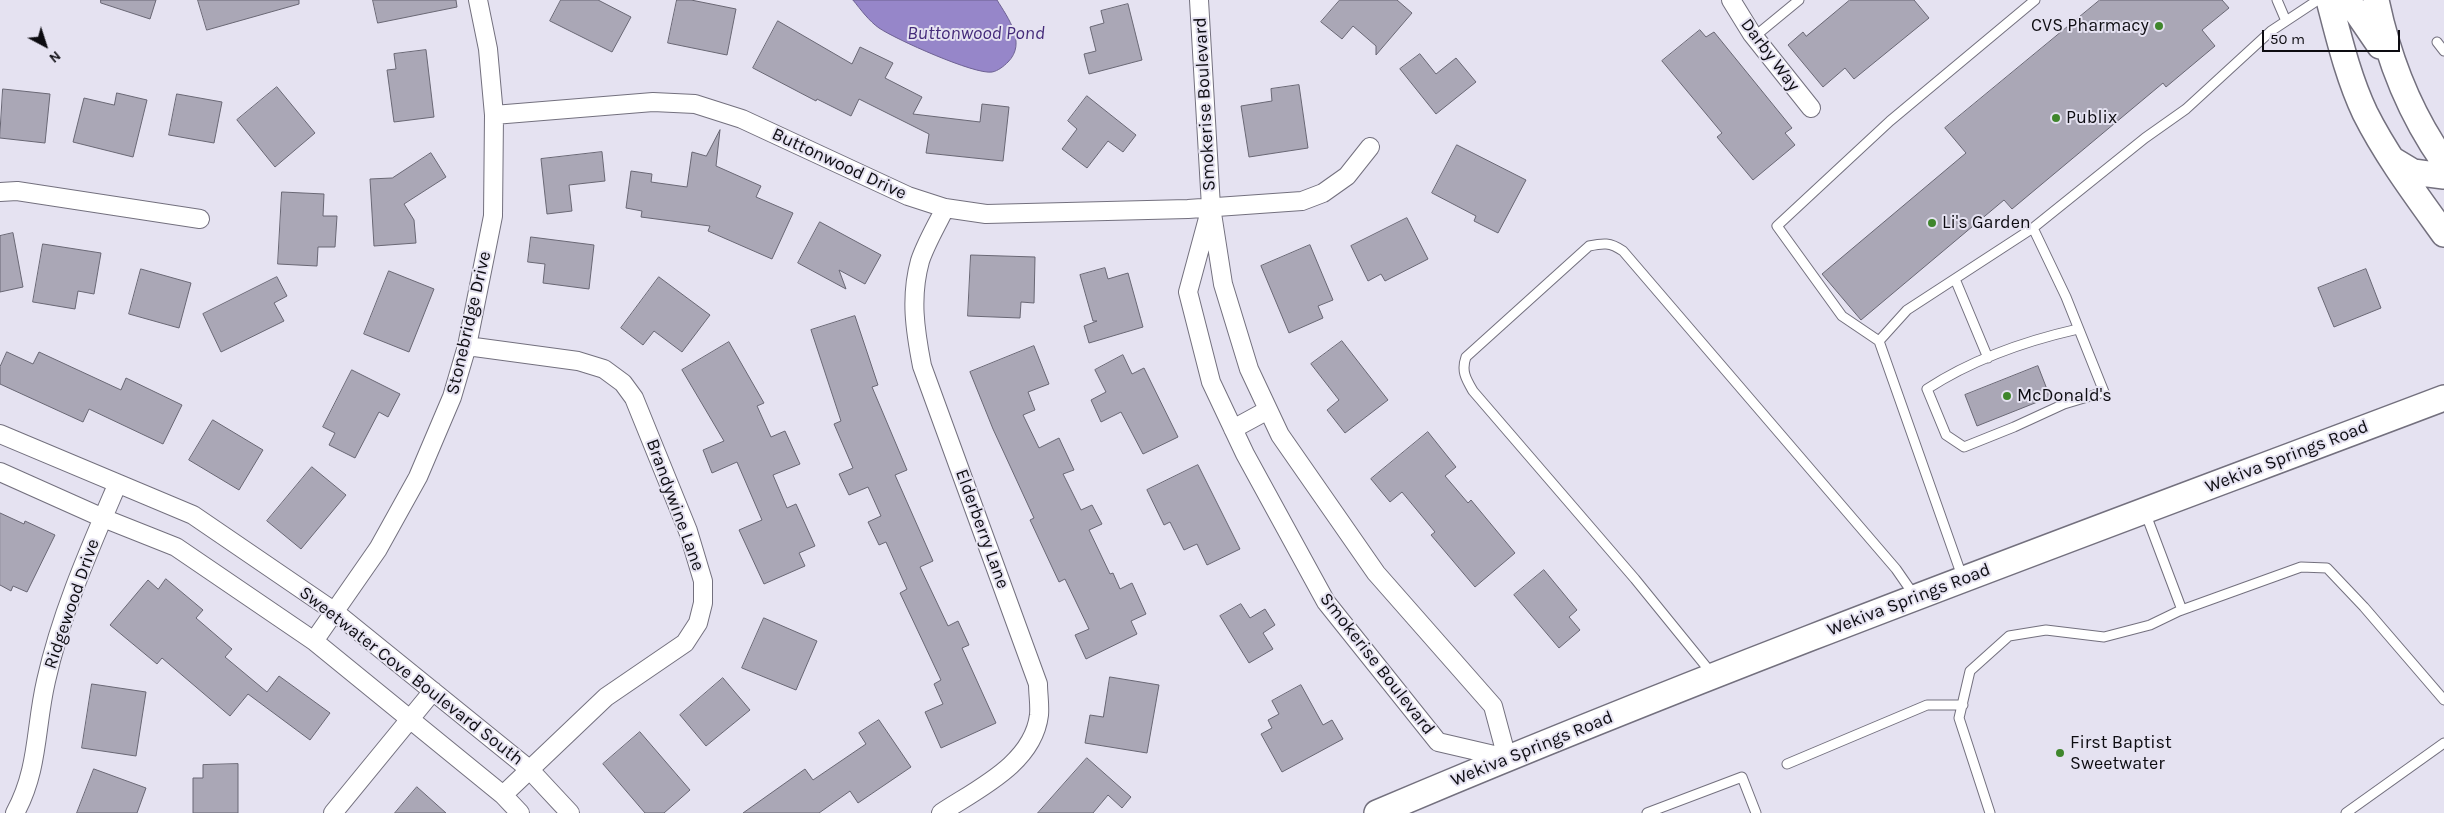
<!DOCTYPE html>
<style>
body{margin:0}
#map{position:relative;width:2444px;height:813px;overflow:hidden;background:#e5e2f1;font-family:Karla,sans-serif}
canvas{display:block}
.north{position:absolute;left:20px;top:20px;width:50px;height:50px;-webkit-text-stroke:4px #e5e2f1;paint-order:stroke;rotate:140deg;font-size:14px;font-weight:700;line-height:20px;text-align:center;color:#0d0c11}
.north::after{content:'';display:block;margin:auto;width:18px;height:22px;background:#0d0c11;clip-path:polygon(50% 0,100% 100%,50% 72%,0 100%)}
.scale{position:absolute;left:2262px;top:30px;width:138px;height:22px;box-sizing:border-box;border:2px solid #0d0c11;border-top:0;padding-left:6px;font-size:15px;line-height:18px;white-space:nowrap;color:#0d0c11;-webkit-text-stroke:4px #e5e2f1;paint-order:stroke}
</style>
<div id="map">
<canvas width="2444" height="813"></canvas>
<div class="north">N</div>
<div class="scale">50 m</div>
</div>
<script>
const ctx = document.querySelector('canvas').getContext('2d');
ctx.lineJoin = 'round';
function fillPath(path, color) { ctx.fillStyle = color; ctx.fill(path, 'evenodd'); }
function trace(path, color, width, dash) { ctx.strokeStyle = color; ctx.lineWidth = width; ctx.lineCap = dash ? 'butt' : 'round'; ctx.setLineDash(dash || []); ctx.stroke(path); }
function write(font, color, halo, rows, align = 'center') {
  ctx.font = font + ' Karla,sans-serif'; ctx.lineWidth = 4; ctx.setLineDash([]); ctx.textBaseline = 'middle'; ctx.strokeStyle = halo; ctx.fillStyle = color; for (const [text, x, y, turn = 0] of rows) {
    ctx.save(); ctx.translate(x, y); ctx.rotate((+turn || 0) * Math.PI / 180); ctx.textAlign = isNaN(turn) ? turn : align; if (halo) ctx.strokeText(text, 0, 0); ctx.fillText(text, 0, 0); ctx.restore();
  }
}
const water = new Path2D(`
 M 853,0 L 997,0 C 1008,18 1027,43 1008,62 C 1004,66 998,71 992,72 C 975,75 895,39 879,28 C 869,21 861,10 853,0 Z`);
const building = new Path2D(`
 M 101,0 L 156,0 L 150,19 L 101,3 Z
 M 198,0 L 299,0 L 299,4 L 207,30 Z
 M 373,0 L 456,0 L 457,7 L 378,23 Z
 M 561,0 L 598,0 L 631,17 L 612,52 L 550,21 Z
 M 677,0 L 691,0 L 736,9 L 727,55 L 668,43 Z
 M 1340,0 L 1397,0 L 1412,13 L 1376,55 L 1376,46 L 1353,26 L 1342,39 L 1321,22 Z
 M 1850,0 L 1914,0 L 1929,18 L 1854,79 L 1845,68 L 1823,87 L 1788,45 L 1803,32 L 1806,36 Z
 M 2100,0 L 2222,0 L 2229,8 L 2202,30 L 2215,46 L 2166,87 L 2163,83 L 2012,209 L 2004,200 L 1861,320 L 1822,274 L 1966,153 L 1945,128 Z
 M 1128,4 L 1142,60 L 1089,74 L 1084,54 L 1096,51 L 1090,27 L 1104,23 L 1101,11 Z
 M 778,21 L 852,64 L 860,47 L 893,63 L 885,78 L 922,97 L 913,114 L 980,122 L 982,104 L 1009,107 L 1003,161 L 926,153 L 929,134 L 859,99 L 851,116 L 817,99 L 816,101 L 753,68 Z
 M 1700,30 L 1706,37 L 1714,32 L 1792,128 L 1785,133 L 1795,145 L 1753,180 L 1717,137 L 1722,133 L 1662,61 Z
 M 426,50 L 434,117 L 394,122 L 387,70 L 396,69 L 394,54 Z
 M 1420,54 L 1436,74 L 1456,58 L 1476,82 L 1436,114 L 1400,69 Z
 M 1299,85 L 1308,148 L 1249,157 L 1241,106 L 1272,101 L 1271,89 Z
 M 277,87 L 315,133 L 275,167 L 237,120 Z
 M 3,89 L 50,94 L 45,143 L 0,138 Z
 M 117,93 L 147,100 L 133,157 L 73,142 L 84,98 L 114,105 Z
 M 177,94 L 222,102 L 214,143 L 169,135 Z
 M 1087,96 L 1136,135 L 1123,152 L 1108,141 L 1087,168 L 1062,149 L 1077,129 L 1068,121 Z
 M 720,130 L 716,166 L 761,186 L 756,197 L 793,213 L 772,259 L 708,231 L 710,226 L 641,217 L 642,211 L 626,208 L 631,171 L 652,174 L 651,182 L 687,187 L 692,152 L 706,156 Z
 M 1457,145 L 1526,180 L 1498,233 L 1474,221 L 1476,216 L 1432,193 Z
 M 602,152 L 605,181 L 569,185 L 572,211 L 547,214 L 541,159 Z
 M 431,153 L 446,177 L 404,204 L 414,220 L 416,243 L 374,246 L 370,179 L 392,178 Z
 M 282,192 L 324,194 L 323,216 L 337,216 L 335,247 L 318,247 L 317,266 L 278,264 Z
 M 1407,218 L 1428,259 L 1385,281 L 1381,274 L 1368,281 L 1351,246 Z
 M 820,222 L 881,255 L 865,284 L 839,270 L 846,289 L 798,263 Z
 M 13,233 L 23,287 L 0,292 L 0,236 Z
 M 531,237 L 594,245 L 589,289 L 543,283 L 545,264 L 528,262 Z
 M 43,244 L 101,253 L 94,294 L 78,291 L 75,309 L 33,302 Z
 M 1310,245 L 1333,300 L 1318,306 L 1323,318 L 1289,333 L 1261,266 Z
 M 971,255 L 1035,257 L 1034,303 L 1021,302 L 1020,318 L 968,316 Z
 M 1105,268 L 1108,279 L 1128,273 L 1143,327 L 1089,343 L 1084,326 L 1097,321 L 1093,321 L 1080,275 Z
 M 141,269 L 191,283 L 179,328 L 129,314 Z
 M 2366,269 L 2381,308 L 2334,327 L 2318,288 Z
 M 389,271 L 434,289 L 409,352 L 364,334 Z
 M 277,277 L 287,296 L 274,303 L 284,321 L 221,352 L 203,314 Z
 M 659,277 L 710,315 L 682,352 L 654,331 L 643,345 L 621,328 Z
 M 855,316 L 878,385 L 872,387 L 907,470 L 895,475 L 933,561 L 920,567 L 948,626 L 958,621 L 969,645 L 962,648 L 996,723 L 941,748 L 925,712 L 943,704 L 934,684 L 941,680 L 900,593 L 907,589 L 886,542 L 879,545 L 868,522 L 881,516 L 868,487 L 849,495 L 839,474 L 853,468 L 834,424 L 841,421 L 811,330 Z
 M 1342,341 L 1388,400 L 1345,433 L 1327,410 L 1339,400 L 1311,364 Z
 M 729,342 L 764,403 L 757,406 L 771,437 L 785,431 L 800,464 L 773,475 L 787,508 L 796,504 L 815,546 L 799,553 L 805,566 L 764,584 L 739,530 L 762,520 L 737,462 L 712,473 L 703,450 L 724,441 L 682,370 Z
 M 1034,346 L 1049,384 L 1028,392 L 1035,410 L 1023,415 L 1039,448 L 1059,438 L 1074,470 L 1063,474 L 1081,510 L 1092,505 L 1102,524 L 1089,530 L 1110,574 L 1113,573 L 1120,589 L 1132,583 L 1146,614 L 1131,621 L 1137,634 L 1086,659 L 1075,635 L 1089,629 L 1065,579 L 1059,582 L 1030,520 L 1034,518 L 993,429 L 970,372 Z
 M 7,352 L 33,364 L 39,352 L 121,390 L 126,378 L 182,405 L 163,444 L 89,409 L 83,422 L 0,384 L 0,367 Z
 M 1123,355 L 1132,374 L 1144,368 L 1178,437 L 1143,454 L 1121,412 L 1101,422 L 1091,400 L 1106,392 L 1095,370 Z
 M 2038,366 L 2050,397 L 1977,426 L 1965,395 Z
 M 352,370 L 400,394 L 388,417 L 379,412 L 355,458 L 329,445 L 335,433 L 323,427 Z
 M 213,420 L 263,450 L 239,490 L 189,460 Z
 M 1428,432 L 1456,467 L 1445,476 L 1468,503 L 1471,500 L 1515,553 L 1475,587 L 1431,535 L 1435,532 L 1402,492 L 1390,502 L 1371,479 Z
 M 1198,465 L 1240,549 L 1207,565 L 1197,544 L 1184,550 L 1170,522 L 1164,525 L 1147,490 Z
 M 312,467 L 346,495 L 301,549 L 267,521 Z
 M 0,513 L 24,524 L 25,521 L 55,535 L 27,592 L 13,586 L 11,591 L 0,585 Z
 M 1544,570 L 1577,610 L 1569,617 L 1580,630 L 1559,648 L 1514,595 Z
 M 166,579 L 203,610 L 196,618 L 232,649 L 225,657 L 267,692 L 279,676 L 330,713 L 310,740 L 248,694 L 230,716 L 162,658 L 157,664 L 110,625 L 148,580 L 158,589 Z
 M 1241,604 L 1250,618 L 1265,609 L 1275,625 L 1263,633 L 1273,649 L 1249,663 L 1220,616 Z
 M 764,618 L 817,641 L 796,690 L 742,668 Z
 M 1110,677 L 1159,685 L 1147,753 L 1085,743 L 1090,715 L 1103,717 Z
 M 723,678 L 750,710 L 706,746 L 680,715 Z
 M 92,684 L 146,692 L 136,756 L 82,748 Z
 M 1301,685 L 1323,725 L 1332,720 L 1343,739 L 1282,772 L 1261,734 L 1272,728 L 1268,720 L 1279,714 L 1272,701 Z
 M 879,720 L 911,767 L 858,803 L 850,791 L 819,813 L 743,813 L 805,769 L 813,780 L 866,744 L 859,733 Z
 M 640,732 L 690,790 L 664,813 L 645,813 L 603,764 Z
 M 1087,758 L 1131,797 L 1122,808 L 1108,795 L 1093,813 L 1038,813 Z
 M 238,764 L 238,813 L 193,813 L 193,778 L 203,778 L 203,765 Z
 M 94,769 L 146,788 L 137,813 L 77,813 Z
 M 417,787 L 446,813 L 395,813 Z`);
const lane = new Path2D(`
 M 2277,0 L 2286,21
 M 1754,37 L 1799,0
 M 2437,42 L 2444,51
 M 1955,279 L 1988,358
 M 2078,329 C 2025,341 1973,359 1927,389 L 1946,435 L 1964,447 L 2014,427 L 2064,404 L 2104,392 L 2066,297 L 2033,228 L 2145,138 L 2186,109 L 2271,31 L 2318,0
 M 1879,341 L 1842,316 L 1777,226 L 1890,121 L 2035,0
 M 2145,512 L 2182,610
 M 1963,579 L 1879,341 L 1907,310 L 2033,228
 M 1713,675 L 1635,579 L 1473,391 C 1466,379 1461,371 1466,357 L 1589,246 C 1603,243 1610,242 1623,251 L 1896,569 L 1914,595
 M 1787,764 L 1927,705 L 1963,705
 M 1647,813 L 1742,777 L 1756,813
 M 1990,813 L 1959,718 L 1970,671 L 2009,636 L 2046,630 L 2104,637 L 2150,625 L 2179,611 L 2301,567 L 2327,568 L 2364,607 L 2444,700
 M 2346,813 L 2444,743`);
const street = new Path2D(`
 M 1199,0 L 1211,207 L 1223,284 L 1249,369 L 1280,435 L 1376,573 L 1493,706 L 1507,758 L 1438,742 L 1326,602 L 1245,454 L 1211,382 L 1188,292 L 1211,207
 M 1731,0 L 1752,34 L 1811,108
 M 494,115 L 653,102 L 695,104 L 742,119 L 908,196 L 945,208 L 986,214 L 1188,209 L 1302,201 L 1323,193 L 1347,176 L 1370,147
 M 0,192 L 17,191 L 200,219
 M 467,346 L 578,361 L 604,369 L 623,383 L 634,398 L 688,531 L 703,581 L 703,603 L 698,623 L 685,643 L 606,697 L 503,795
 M 1233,429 L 1268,410
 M 0,434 L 193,515 L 335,612 L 529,769 L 570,813
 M 0,472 L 103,518 L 176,547 L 314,641 L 503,795 L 520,813
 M 314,641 L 378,549 L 418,477 L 452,397 L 467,346 L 493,216 L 494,115 L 488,49 L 478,0
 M 15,813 C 39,769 35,728 46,681 C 61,613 90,548 117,485
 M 333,813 L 433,691
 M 941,813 C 977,789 1033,764 1039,715 C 1040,705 1038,694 1038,684 L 922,366 C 915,330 910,297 920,261 C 926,243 937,225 945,208`);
const secondary = new Path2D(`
 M 2329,0 C 2339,38 2348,77 2365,113 C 2386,155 2416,195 2444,234
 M 2344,0 L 2356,11 L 2380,46
 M 2376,0 C 2388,58 2410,114 2444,162
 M 2393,160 L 2413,172 L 2444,176
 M 1377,813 C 1728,664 2087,533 2444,398`);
const markers = [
 [2159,26,5,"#3f862c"],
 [2056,118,5,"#3f862c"],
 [1932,223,5,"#3f862c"],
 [2007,396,5,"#3f862c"],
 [2060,753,5,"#3f862c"]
];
const poiNames = [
 ["CVS Pharmacy",2149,26,"right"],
 ["Publix",2066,118],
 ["Li's Garden",1942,223],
 ["McDonald's",2017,396],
 ["First Baptist",2070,743],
 ["Sweetwater",2070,764]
];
const streetNames = [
 ["Darby Way",1770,55,53],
 ["Smokerise Boulevard",1205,104,-93],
 ["Buttonwood Drive",839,164,25],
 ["Stonebridge Drive",469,323,-77],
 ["Wekiva Springs Road",2287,457,-21],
 ["Brandywine Lane",675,505,70],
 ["Elderberry Lane",982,529,70],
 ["Wekiva Springs Road",1909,600,-21],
 ["Ridgewood Drive",72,604,-71],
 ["Smokerise Boulevard",1377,664,52],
 ["Sweetwater Cove Boulevard South",411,676,38],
 ["Wekiva Springs Road",1532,749,-22]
];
const waterNames = [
 ["Buttonwood Pond",976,34]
];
fillPath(water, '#9686c9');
trace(water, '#6d6192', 1);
fillPath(building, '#aaa7b6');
trace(building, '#696774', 1);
trace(lane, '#73707e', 11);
trace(street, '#73707e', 20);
trace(secondary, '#73707e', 28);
trace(lane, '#fff', 9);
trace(street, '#fff', 18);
trace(secondary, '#fff', 25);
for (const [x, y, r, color] of markers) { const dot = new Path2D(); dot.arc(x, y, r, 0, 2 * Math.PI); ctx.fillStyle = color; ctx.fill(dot); trace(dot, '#e5e2f1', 2); }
write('18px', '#0d0c11', '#e5e2f1', poiNames, 'left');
write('18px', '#0d0c11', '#e5e2f1', streetNames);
write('italic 19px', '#452b7a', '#e5e2f1', waterNames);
</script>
